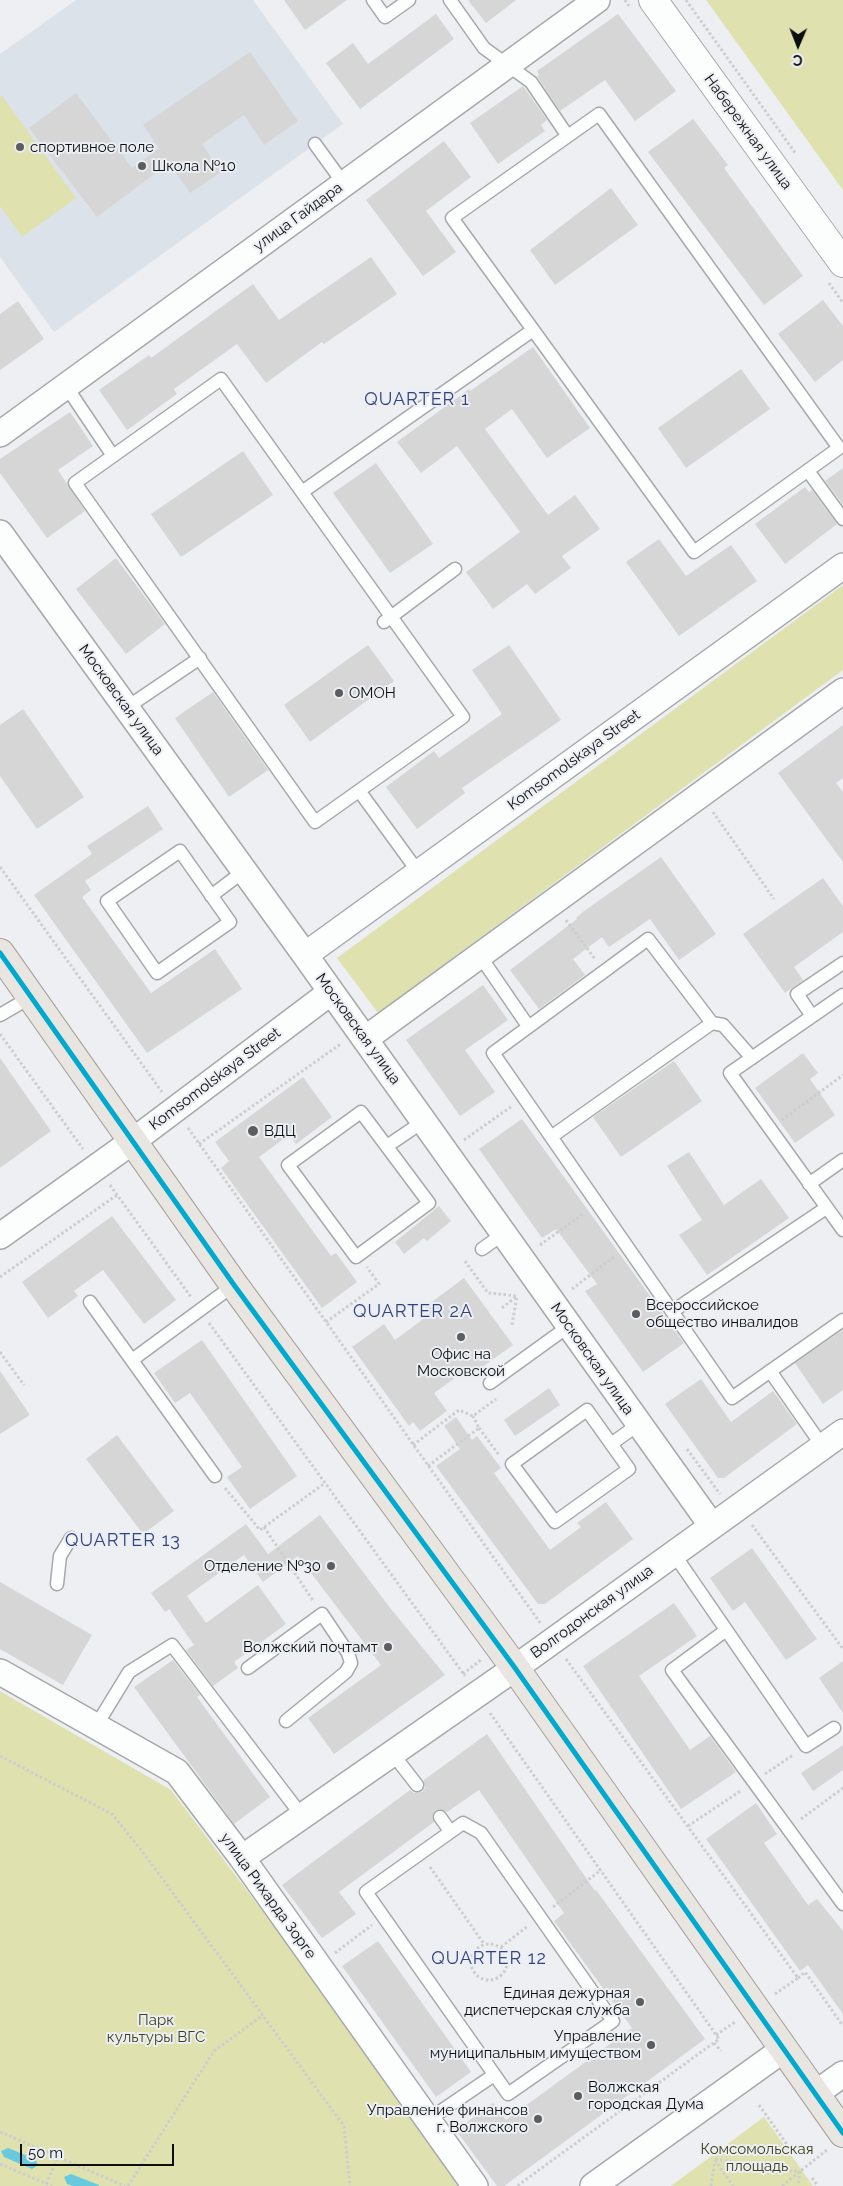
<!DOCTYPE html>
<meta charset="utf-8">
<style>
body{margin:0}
#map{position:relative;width:843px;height:2186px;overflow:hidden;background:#edeff2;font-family:Raleway,sans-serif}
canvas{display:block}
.north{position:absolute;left:773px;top:20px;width:50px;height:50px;-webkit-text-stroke:4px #ebeff4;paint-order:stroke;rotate:181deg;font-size:14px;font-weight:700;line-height:20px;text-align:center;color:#0c0e0f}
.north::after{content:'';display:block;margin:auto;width:18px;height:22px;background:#0c0e0f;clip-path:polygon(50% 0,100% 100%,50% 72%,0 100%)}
.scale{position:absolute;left:20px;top:2144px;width:154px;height:22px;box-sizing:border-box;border:2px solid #0c0e0f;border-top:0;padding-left:6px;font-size:15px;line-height:18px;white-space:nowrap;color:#0c0e0f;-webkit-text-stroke:4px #ebeff4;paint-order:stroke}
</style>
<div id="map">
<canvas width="843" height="2186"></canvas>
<div class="north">С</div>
<div class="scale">50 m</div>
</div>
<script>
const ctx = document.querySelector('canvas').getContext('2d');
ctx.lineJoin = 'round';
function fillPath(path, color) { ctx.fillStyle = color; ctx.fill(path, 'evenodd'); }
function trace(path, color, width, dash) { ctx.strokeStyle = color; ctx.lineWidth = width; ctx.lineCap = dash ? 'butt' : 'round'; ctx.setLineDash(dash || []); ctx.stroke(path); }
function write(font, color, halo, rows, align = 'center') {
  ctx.font = font + ' Raleway,sans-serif'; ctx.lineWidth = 4; ctx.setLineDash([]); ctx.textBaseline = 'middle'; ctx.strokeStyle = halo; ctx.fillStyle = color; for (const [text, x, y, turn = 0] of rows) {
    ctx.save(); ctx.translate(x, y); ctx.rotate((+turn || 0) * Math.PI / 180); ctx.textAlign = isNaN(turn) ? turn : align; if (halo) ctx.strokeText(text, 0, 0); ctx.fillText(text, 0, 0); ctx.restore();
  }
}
const built = new Path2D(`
 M 76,0 L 253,0 L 343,124 L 54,332 L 0,257 L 0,54 Z`);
const green = new Path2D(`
 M 706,0 L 843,0 L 843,190 Z
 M 2,96 L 76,198 L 22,237 L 0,206 L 0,97 Z
 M 843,585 L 843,670 L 378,1013 L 337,958 Z
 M 0,1691 L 171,1790 L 338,2011 L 461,2186 L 0,2186 Z
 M 764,2117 L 813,2186 L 671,2186 Z`);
const water = new Path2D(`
 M 8,2148 L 35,2159 L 38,2165 L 32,2169 L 4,2157 L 1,2151 Z
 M 71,2174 L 99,2185 L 99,2186 L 73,2186 L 67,2184 L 64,2177 Z`);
const building = new Path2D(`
 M 284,0 L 347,0 L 305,30 Z
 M 468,0 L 516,0 L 486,23 Z
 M 436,14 L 454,39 L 360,109 L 326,63 L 353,43 L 368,64 Z
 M 618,14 L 676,91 L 635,121 L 605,80 L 560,111 L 537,76 L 539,75 L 537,71 Z
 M 250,52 L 298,121 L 264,145 L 244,115 L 202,144 L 221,172 L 190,193 L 169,163 L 97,217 L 29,128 L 76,93 L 132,168 L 159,148 L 143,125 Z
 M 523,86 L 547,120 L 541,125 L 545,131 L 498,164 L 470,123 Z
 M 693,119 L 728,165 L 724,168 L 803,276 L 764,305 L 648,152 Z
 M 444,141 L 471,177 L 426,211 L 456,252 L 423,276 L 366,200 Z
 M 611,188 L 638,225 L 555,285 L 530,250 Z
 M 371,257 L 397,294 L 324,344 L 322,342 L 266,383 L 237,344 L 174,389 L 177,394 L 127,430 L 99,390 L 149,355 L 151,358 L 253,284 L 279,320 Z
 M 823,300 L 843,326 L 843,360 L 815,382 L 778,334 Z
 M 18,301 L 44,339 L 0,370 L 0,314 Z
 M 533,347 L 590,428 L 547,458 L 512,409 L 485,429 L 548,515 L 575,495 L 600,529 L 562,556 L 571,568 L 535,594 L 527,584 L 493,609 L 466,572 L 520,532 L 457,446 L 421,473 L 397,442 L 469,389 L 470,391 Z
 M 741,369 L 770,409 L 686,468 L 658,428 Z
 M 70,412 L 93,446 L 58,470 L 85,511 L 47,538 L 0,473 L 0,459 Z
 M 243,451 L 273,495 L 181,557 L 151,514 Z
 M 376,463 L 433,544 L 390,573 L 333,493 Z
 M 843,468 L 843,505 L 825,481 Z
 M 805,487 L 809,492 L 812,490 L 837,524 L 785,564 L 755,524 Z
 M 659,539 L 686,576 L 731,545 L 757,581 L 679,636 L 626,562 Z
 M 116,558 L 165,624 L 126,654 L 76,589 Z
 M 368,645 L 394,681 L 310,742 L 284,705 Z
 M 509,645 L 561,720 L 462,788 L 465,793 L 417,829 L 386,787 L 434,751 L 439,758 L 502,714 L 472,670 Z
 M 213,692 L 268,770 L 229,797 L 175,718 Z
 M 23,709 L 84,797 L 37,829 L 0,776 L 0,725 Z
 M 843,725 L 843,778 L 836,783 L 843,792 L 843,862 L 778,773 Z
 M 148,806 L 163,829 L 85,881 L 91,890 L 82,897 L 151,993 L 215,949 L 242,989 L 147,1053 L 34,895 L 92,854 L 87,846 Z
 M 661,857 L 716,934 L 679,960 L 650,919 L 609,947 L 602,937 L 573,959 L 585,975 L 539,1009 L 510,970 L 577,919 L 576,918 L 584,911 Z
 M 823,878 L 843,906 L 843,932 L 794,967 L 803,980 L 785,993 L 743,934 Z
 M 483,985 L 508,1020 L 465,1050 L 495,1092 L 460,1116 L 406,1040 Z
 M 803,1053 L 818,1073 L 810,1079 L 835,1115 L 795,1143 L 755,1088 Z
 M 0,1058 L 51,1131 L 0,1168 Z
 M 674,1061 L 702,1101 L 621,1157 L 593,1117 Z
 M 303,1077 L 332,1117 L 296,1144 L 289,1135 L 259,1157 L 331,1256 L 336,1253 L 357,1282 L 322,1308 L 221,1168 L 229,1161 L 215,1142 Z
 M 522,1119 L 684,1343 L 643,1372 L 585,1291 L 597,1284 L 571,1249 L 556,1229 L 542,1238 L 479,1149 Z
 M 689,1152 L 724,1205 L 761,1179 L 789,1218 L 707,1275 L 679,1235 L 702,1220 L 667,1166 Z
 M 439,1206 L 451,1221 L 427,1241 L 424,1238 L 404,1254 L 395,1242 Z
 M 112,1216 L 176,1300 L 144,1324 L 103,1270 L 74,1291 L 78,1296 L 48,1318 L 22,1282 Z
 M 464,1278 L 513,1345 L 474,1373 L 469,1368 L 434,1393 L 447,1411 L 420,1431 L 413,1422 L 409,1426 L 352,1347 L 384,1324 L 395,1340 L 430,1314 L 425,1307 Z
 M 843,1330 L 843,1390 L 823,1404 L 795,1363 Z
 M 202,1340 L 297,1476 L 250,1509 L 227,1477 L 242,1467 L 190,1393 L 175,1403 L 154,1373 Z
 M 0,1371 L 30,1415 L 0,1434 Z
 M 701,1379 L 731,1422 L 773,1391 L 797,1424 L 724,1478 L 718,1478 L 665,1404 Z
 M 549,1388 L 560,1405 L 515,1436 L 504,1420 Z
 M 456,1417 L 472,1440 L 477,1436 L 501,1468 L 494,1473 L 550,1550 L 581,1527 L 577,1523 L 606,1502 L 633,1539 L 545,1604 L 538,1604 L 436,1466 L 460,1449 L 444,1426 Z
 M 117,1435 L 174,1511 L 143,1534 L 86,1459 Z
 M 320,1515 L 391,1609 L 445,1675 L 334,1754 L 308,1718 L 381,1665 L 298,1556 L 263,1582 L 244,1555 L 187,1596 L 206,1623 L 258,1585 L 286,1624 L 234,1662 L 238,1668 L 213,1686 L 186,1650 L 194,1645 L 169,1609 L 165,1612 L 151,1593 L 246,1524 L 268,1554 Z
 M 752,1548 L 817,1639 L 786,1660 L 745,1602 L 733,1611 L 710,1578 Z
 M 0,1582 L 92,1635 L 63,1685 L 0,1649 Z
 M 674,1603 L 697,1636 L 639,1676 L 690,1750 L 710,1736 L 736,1772 L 681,1809 L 583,1666 Z
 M 173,1660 L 200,1695 L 197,1697 L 270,1797 L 234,1824 L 134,1687 Z
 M 843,1661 L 843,1713 L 819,1678 Z
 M 487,1734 L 595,1891 L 596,1890 L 705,2039 L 504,2186 L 497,2186 L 456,2130 L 493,2103 L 506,2120 L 632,2028 L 554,1921 L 564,1913 L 479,1790 L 447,1812 L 440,1809 L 435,1811 L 432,1817 L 434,1822 L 339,1892 L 356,1914 L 322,1938 L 282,1885 L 410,1790 L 414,1793 L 422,1792 L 425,1788 L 424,1780 Z
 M 843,1745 L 843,1770 L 813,1791 L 801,1773 Z
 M 756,1803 L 777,1834 L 764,1843 L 808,1905 L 817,1899 L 843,1931 L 843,2014 L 808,1965 L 800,1971 L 706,1839 Z
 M 378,1941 L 471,2072 L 436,2097 L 342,1966 Z`);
const path = new Path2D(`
 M 625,0 L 629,6
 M 686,0 L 796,154
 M 829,283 L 843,303
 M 713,812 L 774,899
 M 0,867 L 162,1092
 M 566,920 L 595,959
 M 0,1034 L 83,1149
 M 782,1120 L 843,1075
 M 188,1128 L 541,1624
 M 464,1140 L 512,1106
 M 199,1144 L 342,1043
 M 110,1185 L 191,1297
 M 540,1245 L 584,1213
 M 465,1261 L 488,1293 L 517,1296
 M 0,1277 L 117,1195
 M 572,1289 L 615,1256
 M 502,1308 L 517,1296
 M 326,1322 L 379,1284 L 367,1267
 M 209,1323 L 465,1676
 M 512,1325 L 517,1296
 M 0,1352 L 24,1385
 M 479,1428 L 499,1455
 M 413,1445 L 459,1410 L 473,1416 L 496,1399
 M 687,1449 L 720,1494
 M 428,1466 L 479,1428 L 473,1416
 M 225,1488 L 260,1530 L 325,1483
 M 752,1525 L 843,1649
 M 264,1527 L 314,1602
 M 566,1659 L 798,1978 L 775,1994
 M 463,1674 L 482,1659
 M 490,1713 L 719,2039 L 517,2186
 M 0,1756 L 112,1814 L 142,1851 L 344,2126 L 350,2186
 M 765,1774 L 793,1755
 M 801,1819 L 843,1788
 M 688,1826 L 742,1790
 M 430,1867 L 484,1944
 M 553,1907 L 601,1870
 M471 1962a18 18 0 1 1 36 0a18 18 0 1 1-36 0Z
 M 501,1947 L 528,1926
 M 335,1953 L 372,1925
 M 798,1978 L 805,1972 L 843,2026
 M 716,2035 L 735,2022
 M 714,2043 L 721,2051
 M 759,2105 L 793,2153
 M 0,2132 L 125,2186
 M 715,2159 L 800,2172 L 798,2186
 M 715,2160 L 733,2186
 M 0,2164 L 52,2186
 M 812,2178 L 818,2186
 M 46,2184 L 58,2157
 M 128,2186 L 214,2051 L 263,2015
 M 711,2186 L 715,2160
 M 782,2186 L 828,2149`);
const lane = new Path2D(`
 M 373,0 L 385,17 L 409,0
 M 450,0 L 484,48 L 531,82 L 567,135
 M 599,114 L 839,448 L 694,552 L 452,218 Z
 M 315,144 L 344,184
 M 221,379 L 463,717 L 315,822 L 75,483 Z
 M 66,386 L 113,456
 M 808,471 L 843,519
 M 302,492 L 533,330
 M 384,622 L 455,569
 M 126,708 L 200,658
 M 360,792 L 419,873
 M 180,851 L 230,922 L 157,973 L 107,901 Z
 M 211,896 L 244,871
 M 480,956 L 528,1026
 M 843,995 L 730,1073 L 843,1230
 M 0,1015 L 31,997
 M 812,1016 L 797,994 L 843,963
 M 752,1058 L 723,1025 L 712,1023 L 648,939 L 493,1053 L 732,1398 L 843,1320
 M 361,1112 L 429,1203 L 356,1257 L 288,1165 Z
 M 551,1137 L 712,1023
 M 387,1146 L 424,1121
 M 809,1184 L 843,1160
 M 482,1249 L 503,1234
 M 90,1302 L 215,1476
 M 673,1311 L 826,1208
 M 132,1360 L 234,1285
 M 770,1371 L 823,1447
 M 490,1383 L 569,1326
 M 587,1410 L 629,1469 L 555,1522 L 512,1464 Z
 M 611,1444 L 639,1424
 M 674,1554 L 806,1746 L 834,1728
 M 57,1584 L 60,1556 L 71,1538
 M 725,1631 L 672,1670 L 843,1904
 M 248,1668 L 322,1614 L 348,1653 L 351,1663 L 346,1672 L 286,1721
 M 96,1726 L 129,1672 L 172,1645 L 302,1816
 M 392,1753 L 417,1785
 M 440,1817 L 450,1831
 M 463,1823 L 481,1833 L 613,2021 L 508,2094 L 366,1892 Z
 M 428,2120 L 494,2075`);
const street = new Path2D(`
 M 0,434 L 597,0
 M 0,533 L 305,955 L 712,1526
 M 305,955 L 843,566
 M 365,1039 L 843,691
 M 0,1236 L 133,1141 L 331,992
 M 0,1672 L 177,1772 L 242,1858 L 475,2186
 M 242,1858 L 515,1668 L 843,1432
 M 815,2094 L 843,2074
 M 593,2186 L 784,2049`);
const secondary = new Path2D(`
 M 653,0 L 843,263`);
const primary = new Path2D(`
 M 0,953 L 234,1285 L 515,1668 L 843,2133`);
const bus1 = new Path2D(`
 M 0,953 L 234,1285 L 515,1668 L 843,2133`);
const markers = [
 [20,147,5,"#5b5d5e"],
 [142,166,5,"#5b5d5e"],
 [339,693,5,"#5b5d5e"],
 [253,1131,6,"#5b5d5e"],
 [636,1314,5,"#5b5d5e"],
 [461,1337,5,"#5b5d5e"],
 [331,1566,5,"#5b5d5e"],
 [388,1647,5,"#5b5d5e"],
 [640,2002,5,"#5b5d5e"],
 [651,2045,5,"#5b5d5e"],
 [578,2096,5,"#5b5d5e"],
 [538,2119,5,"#5b5d5e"]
];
const streetNames = [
 ["Набережная улица",748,132,54],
 ["улица Гайдара",298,217,-36],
 ["Московская улица",121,700,54],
 ["Komsomolskaya Street",574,760,-36],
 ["Московская улица",358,1029,54],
 ["Komsomolskaya Street",215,1079,-37],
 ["Московская улица",592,1359,55],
 ["Волгодонская улица",592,1612,-36],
 ["улица Рихарда Зорге",268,1896,54]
];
const poiNames = [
 ["спортивное поле",30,147],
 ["Школа №10",152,166],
 ["ОМОН",349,693],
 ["ВДЦ",264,1131],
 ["Всероссийское",646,1305],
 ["общество инвалидов",646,1322],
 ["Офис на",461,1354,"center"],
 ["Московской",461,1371,"center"],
 ["Отделение №30",321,1566,"right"],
 ["Волжский почтамт",378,1647,"right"],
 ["Единая дежурная",630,1993,"right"],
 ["диспетчерская служба",630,2010,"right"],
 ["Управление",641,2036,"right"],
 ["муниципальным имуществом",641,2053,"right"],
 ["Волжская",588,2087],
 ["городская Дума",588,2104],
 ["Управление финансов",528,2110,"right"],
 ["г. Волжского",528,2127,"right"]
];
const parkNames = [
 ["Парк",156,2020],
 ["культуры ВГС",156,2037],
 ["Комсомольская",757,2149],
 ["площадь",757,2166]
];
const quarterNames = [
 ["QUARTER 1",417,400],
 ["QUARTER 2A",413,1312],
 ["QUARTER 13",123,1541],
 ["QUARTER 12",489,1959]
];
fillPath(built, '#dce2e9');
fillPath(green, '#dfe2af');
fillPath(water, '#67cade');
fillPath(building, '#d6d6d7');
trace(lane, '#a7a8aa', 15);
trace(street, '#a7a8aa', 28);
trace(secondary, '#a7a8aa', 30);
trace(primary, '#a6a099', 30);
trace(path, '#cdcdce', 3, [2.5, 2.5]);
trace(lane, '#fcfdfd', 12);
trace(street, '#fcfdfd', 25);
trace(secondary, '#fcfdfd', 28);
trace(primary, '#e9e5e1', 28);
trace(bus1, '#00a9ce', 5);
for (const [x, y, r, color] of markers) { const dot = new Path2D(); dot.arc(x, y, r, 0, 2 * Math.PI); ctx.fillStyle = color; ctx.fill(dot); trace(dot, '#ebeff4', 2); }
write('15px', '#0c0e0f', '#ebeff4', streetNames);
write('15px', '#0c0e0f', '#ebeff4', poiNames, 'left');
write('15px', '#3f4017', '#ebeff4', parkNames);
ctx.letterSpacing = '1px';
write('18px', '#35427d', '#ebeff4', quarterNames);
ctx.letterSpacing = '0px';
</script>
